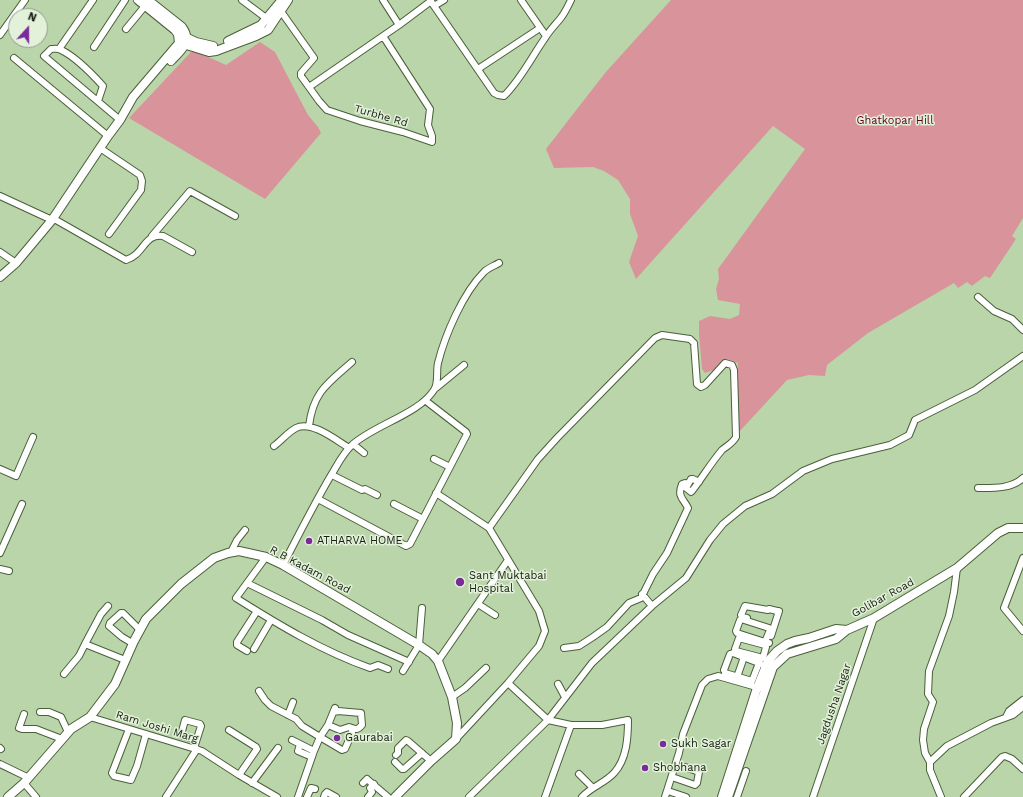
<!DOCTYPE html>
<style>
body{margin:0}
#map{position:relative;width:1023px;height:797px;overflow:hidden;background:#bad5a9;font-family:"Work Sans",sans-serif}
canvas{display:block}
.north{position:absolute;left:8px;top:8px;width:40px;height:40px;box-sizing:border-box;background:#e3f1db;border:1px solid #919d89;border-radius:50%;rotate:21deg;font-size:11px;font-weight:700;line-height:16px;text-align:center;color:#151f0e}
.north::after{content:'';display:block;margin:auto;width:14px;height:18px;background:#792b9c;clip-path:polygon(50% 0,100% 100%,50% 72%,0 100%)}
</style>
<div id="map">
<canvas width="1023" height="797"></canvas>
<div class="north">N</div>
</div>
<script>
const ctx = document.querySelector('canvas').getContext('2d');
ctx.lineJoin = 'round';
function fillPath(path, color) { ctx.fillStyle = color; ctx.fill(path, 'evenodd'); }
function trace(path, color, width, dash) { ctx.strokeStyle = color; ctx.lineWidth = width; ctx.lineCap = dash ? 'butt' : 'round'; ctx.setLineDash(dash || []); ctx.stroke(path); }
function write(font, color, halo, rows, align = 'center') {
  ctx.font = font + ' "Work Sans",sans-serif'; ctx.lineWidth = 3; ctx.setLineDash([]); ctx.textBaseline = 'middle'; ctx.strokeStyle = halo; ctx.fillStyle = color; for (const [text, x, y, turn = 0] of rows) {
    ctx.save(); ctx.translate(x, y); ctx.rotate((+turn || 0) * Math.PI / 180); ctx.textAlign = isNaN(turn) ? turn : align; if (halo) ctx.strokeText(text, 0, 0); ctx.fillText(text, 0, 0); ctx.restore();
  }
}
const green = new Path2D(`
 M 671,0 L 1023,0 L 1023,218 L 1012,236 L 1016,239 L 990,278 L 985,276 L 972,286 L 967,282 L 958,288 L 954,283 L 868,333 L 827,365 L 825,376 L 809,375 L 787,380 L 739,432 L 735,428 L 738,363 L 729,360 L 714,370 L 705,373 L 702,369 L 699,334 L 699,321 L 710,316 L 730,319 L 739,315 L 740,304 L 718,300 L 716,289 L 719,279 L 718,269 L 805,149 L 773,126 L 636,279 L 629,262 L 638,236 L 630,214 L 630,199 L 618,180 L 604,171 L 593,167 L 554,168 L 546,149 L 605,73 Z
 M 260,42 L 275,52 L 308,115 L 318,127 L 321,133 L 265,199 L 129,118 L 191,52 L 197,52 L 226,65 Z`);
const street = new Path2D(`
 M 242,0 L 270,21
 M 383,0 L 399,25
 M 430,0 L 494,93 L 498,95 L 504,96 C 521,79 531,58 545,38 C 549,31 555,25 560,19 C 565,13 568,6 571,0
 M 521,0 L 546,36
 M 434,6 L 444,0
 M 280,10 L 314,58 L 301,73 L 301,76 L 319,101 L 327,110 L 360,121 L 403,132 L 432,142 L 432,136 L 428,125 L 430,109 L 383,36
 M 126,29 L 145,6
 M 0,35 L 25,0
 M 94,47 L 125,0
 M 59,49 L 93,0
 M 14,58 L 108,136
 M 478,69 L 540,28
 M 309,87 L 399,25 L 431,1
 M 98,101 L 103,86 C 93,75 74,56 61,50 C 58,48 54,49 51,49 L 44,56 L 120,120
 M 100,148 L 140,175 L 142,181 L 141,190 L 109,234
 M 0,196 L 52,220 L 56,220 L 126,260 C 144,255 144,233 163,236 L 192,252
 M 152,236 L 190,191 L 235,216
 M 0,252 L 16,263
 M 978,297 L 994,311 L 1012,319 L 1023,330
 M 436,388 L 464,365
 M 309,426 C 313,392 328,383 352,362
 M 353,444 L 364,453
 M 274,446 C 281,441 288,432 296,428 C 311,420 336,440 349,448
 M 434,459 L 450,467
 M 0,469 L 16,476 L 33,437
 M 332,475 L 362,490 L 365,489 L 377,495
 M 978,488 C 993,488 1011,489 1023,478
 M 436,493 L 489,528 L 539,611 L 545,631 L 539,646 L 508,683 L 456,739
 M 318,499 L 406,546 L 410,544 L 467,434 L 466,432 L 426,401
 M 394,504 L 423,519
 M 489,528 L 538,459 L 557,438 L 655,338 L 662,335 L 690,339 L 694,343 L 697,384 L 701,387 L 705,385 L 725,363 L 732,365 L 734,370 L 736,437 C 733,443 727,446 722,450 C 711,463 702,478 692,491 L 691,492 L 686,488 L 691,479 L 693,479 L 699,482
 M 231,552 L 237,540 L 245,530
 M 0,553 L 22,504
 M 266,557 L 236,598 C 279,625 322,651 370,668 L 378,665 L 388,669
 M 1023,558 L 1004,608 L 1023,631
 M 283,565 C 298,536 313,506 330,477 C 337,466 342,454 352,445 C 374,425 419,414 434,390 C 439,383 436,371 438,363 C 445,335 463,293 484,272 C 488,268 494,266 499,263
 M 0,569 L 9,571
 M 247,583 L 322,620 L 348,635 L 409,662
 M 642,594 L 652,606
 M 478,604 L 495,615
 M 108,606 L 101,614 L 85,644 L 125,660
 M 747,618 L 742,617 L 741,615 L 745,606 L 768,610 L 769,609 L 777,611 L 778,613
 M 771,636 L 779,611
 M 739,638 L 765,645 L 766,647 L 763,658 L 736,651 L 735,649 Z
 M 765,642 L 770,630 L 769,628 L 741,619 L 740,620 L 736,631 L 737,633 L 765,642 L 769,643
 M 132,643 L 122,637 L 109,626 L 110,623 L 121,613 L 123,613 L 140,630
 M 564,648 L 579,646 L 593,637 L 607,627 L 629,603 L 641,598 L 653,574 L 667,553 L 688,508 C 683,498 677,497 682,484 L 685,483 L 687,485
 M 254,649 L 271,620
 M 247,651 L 237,645 L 237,642 L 257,611
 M 438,661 L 508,560
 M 724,670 L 730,654 L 733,653 L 769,667
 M 403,671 L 419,645 L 422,608
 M 725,673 L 752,681 L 759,663
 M 64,674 L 79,656 L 85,644
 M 736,680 L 744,657
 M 508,683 L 548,720 L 592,663 L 652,606 L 686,578 L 710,540 L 723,524 L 745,506 L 772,494 L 803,471 L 832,459 L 890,445 L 909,435 L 915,420 L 975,390 L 1023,356
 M 558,684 L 565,697
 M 259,691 L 265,700 L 271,706 L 296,719 L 302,726 L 320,737 L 314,751 L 298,797
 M 452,697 L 465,688 L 486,668
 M 335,708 L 328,725 L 320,737 L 342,750 L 345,749 L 352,733 L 352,728
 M 40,712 L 49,712 L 61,717 L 68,732
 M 24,714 L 19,728 L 22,729 L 36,729 L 62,739
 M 288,715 L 293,702
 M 90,717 L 202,751 L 239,775 L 277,797
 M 1006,717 L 1009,711 L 1023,700
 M 328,725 L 340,730 L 349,727 C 355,729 357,731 362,725 L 361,713 L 338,711 L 334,712
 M 129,729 L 112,773 L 114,776 L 131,780 L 137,766 L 146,734
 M 229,730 L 256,747 L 257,749 L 239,775
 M 292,740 L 314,751
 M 300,744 L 298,751 L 312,757
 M 0,748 L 1,749
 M 194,748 L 201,726 L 200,724 L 185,720 L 181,735 L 196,740
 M 396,755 L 398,753 L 398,748 L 406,740 L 408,741 L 431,761
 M 395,762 L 402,769 L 404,769 L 422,753
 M 930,762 L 947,746 L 991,723 L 1013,715 L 1023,707
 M 0,764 L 29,778
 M 579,774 L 593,788
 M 672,777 L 695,785 L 697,783 L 699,772 L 685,767
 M 24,783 L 36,797
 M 252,783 L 278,748
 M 363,783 L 367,779 L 368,780 L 388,797
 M 668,791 L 686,797
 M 166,797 L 197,749
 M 307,797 L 311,788 L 315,789
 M 324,797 L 325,794 L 327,792 L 336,797
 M 368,797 L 372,792 L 370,788 L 374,784
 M 469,797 L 548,720 L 571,725 L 602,725 L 628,720 C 628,737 627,759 614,773 C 605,783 591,787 582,797
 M 545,797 L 571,725
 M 665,797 L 679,753 L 683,734 L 702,685 L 708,679 L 718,676 L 760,688
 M 737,797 L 746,771
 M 813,797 L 874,618
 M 941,797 L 930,770 L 930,762 L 925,753 L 923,740 L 924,729 L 933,702 L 928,694 L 929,671 L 949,616 L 954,592 L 957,568
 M 964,797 L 1002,757 L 1005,756 L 1012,759 L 1023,769`);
const secondary = new Path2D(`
 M 148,0 L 182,27 C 193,42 181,50 171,61
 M 183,36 L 196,42 L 213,46
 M 228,41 L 261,25 L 281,1
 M 180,43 L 209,52 L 216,51 L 256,36 L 268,30 L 288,0
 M 0,277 L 16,263 L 52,220 L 108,136 L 120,120 L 133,97 L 179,43 L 178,34 L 175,30 L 138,0
 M 8,797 L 24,783 L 71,729 L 90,717 L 115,684 L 134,641 L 146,619 L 181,584 L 214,558 L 228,553 L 239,551 L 266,557 L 283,565 L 419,645 L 432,654 L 438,661 L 452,697 L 457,723 L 456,739 L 431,761 L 395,797
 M 722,797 L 757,688 L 768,661 L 777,651 L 787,644 L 795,641 L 809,638 L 836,629 L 847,630 L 874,618 L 957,568 L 998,533 L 1008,528 L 1023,528
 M 728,797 L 773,667 L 787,654 L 836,639 L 847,630`);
const markers = [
 [309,541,4,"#792b9c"],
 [460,582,5,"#792b9c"],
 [337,738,4,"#792b9c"],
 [663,744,4,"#792b9c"],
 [645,768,4,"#792b9c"]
];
const streetNames = [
 ["Turbhe Rd",381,116,16],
 ["R B Kadam Road",310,570,28],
 ["Golibar Road",883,598,-29],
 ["Jagdusha Nagar",834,704,-71],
 ["Ram Joshi Marg",157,727,17]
];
const parkNames = [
 ["Ghatkopar Hill",895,121]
];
const poiNames = [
 ["ATHARVA HOME",317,541],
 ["Sant Muktabai",469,576],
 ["Hospital",469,589],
 ["Gaurabai",345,738],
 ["Sukh Sagar",671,744],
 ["Shobhana",653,768]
];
fillPath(green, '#d8949a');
trace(street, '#496039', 8);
trace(secondary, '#496039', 10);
trace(street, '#fff', 6);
trace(secondary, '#fff', 8);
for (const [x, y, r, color] of markers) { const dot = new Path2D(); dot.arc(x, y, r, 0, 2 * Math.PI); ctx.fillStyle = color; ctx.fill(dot); trace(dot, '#e3f1db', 1.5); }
write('11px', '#151f0e', '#e3f1db', streetNames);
write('11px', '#5f011d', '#e3f1db', parkNames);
write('11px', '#151f0e', '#e3f1db', poiNames, 'left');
</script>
